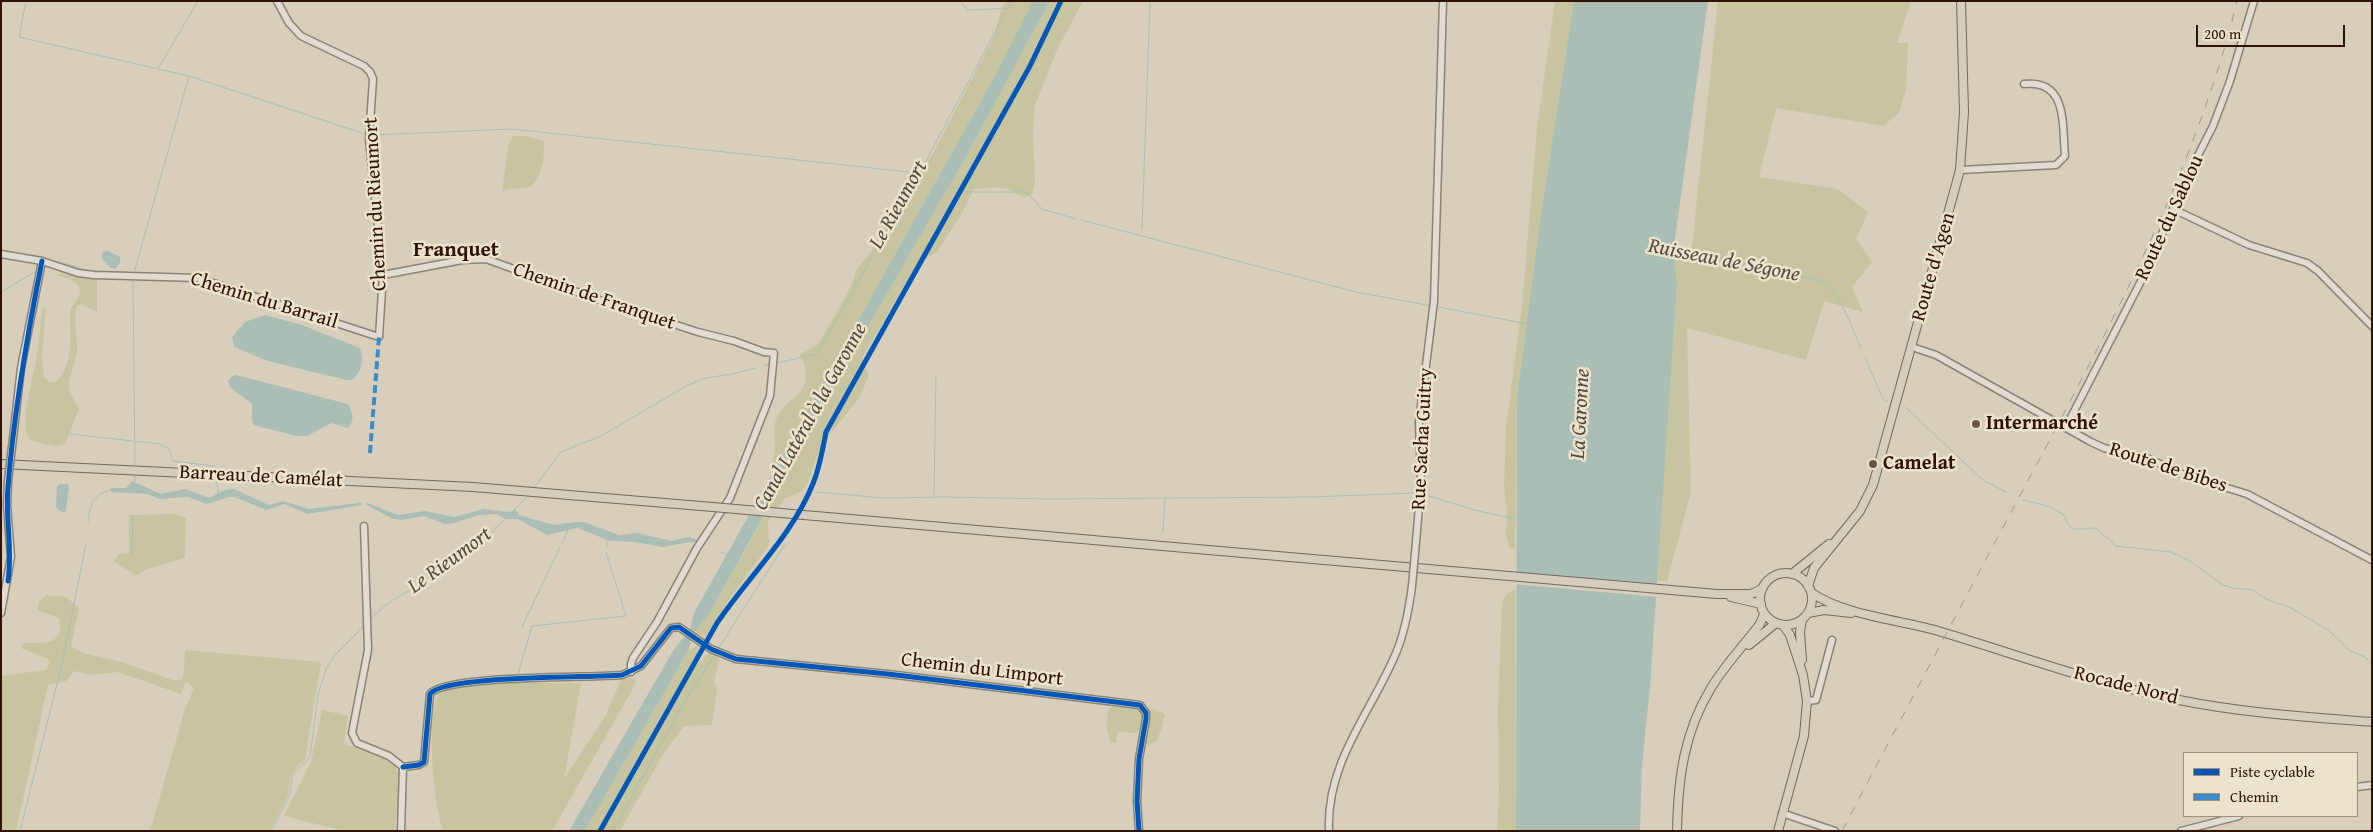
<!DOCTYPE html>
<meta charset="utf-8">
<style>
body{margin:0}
#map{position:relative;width:2373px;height:832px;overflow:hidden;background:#d7cfbb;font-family:"Gentium Book Plus",serif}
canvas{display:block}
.frame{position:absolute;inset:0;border:2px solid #2f1203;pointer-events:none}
.legend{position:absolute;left:2183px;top:752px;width:175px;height:65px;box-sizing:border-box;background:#ede3cb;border:1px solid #a18f7b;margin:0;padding:6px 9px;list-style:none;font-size:15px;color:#2f1203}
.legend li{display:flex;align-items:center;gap:10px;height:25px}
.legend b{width:25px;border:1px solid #a18f7b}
.scale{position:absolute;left:2196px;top:25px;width:149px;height:22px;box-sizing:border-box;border:2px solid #2f1203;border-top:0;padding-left:6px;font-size:15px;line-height:18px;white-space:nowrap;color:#2f1203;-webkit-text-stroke:4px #ede3cb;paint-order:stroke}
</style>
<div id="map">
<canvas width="2373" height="832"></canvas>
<div class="frame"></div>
<ul class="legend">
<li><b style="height:6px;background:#0057b8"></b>Piste cyclable</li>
<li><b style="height:6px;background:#3c8bc5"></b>Chemin</li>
</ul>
<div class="scale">200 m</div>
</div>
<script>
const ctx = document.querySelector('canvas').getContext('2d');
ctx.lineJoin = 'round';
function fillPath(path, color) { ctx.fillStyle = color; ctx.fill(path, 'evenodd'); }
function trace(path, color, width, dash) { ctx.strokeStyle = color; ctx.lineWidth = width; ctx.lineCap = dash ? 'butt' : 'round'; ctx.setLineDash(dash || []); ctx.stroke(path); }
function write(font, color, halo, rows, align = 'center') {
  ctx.font = font + ' "Gentium Book Plus",serif'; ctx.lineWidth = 5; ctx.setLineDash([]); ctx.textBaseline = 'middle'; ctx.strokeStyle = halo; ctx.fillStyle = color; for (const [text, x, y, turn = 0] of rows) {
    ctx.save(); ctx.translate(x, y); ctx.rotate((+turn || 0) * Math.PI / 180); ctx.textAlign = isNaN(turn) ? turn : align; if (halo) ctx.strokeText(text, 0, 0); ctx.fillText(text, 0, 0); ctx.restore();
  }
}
const green = new Path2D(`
 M 1006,1 L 1033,1 L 997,72 L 777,464 L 771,462 C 779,450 771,433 776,420 C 783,398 810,397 805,370 C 804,364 803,359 800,355 L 819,343 L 850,288 L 858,267 L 871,252 L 914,176 L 925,168 L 994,37 C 998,24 998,13 1006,1 Z
 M 1050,1 L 1083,1 L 1057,50 L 1035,105 L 1033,130 L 1035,183 L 1033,193 C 1020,203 1017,190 1005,188 C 995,187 984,188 974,189 L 962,213 L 937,252 L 917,264 L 862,358 L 869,375 L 860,397 L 831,433 L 816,458 L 808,483 L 801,492 L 785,498 L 768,522 L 769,543 L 767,548 L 730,598 L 706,635 L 702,636 L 694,633 L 710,613 L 741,558 L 866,330 L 966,157 Z
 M 1555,1 L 1574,1 L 1541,214 L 1517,397 L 1515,547 L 1510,550 L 1506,535 L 1507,514 L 1504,487 L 1506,426 L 1522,305 L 1537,127 Z
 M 1718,1 L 1911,1 L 1897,43 L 1908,43 L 1906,89 L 1899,113 L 1883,126 L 1776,108 L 1759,177 L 1838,189 L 1868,212 L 1856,239 L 1872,262 L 1852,287 L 1863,312 L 1824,301 L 1806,360 L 1687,328 L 1691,492 L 1667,581 L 1657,581 L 1677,285 L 1673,257 L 1691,256 Z
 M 513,136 L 524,136 L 544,141 C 545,153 542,187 525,188 C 516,189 511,188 502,191 L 509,143 Z
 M 62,273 L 97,279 L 97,312 L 81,304 L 76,307 C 74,322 77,335 77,350 C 77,362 67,378 69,388 C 70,395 76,403 79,409 L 65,444 L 56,446 L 31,441 C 18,426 33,379 36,361 C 39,344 40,327 42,310 L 46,306 L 42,357 L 44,377 L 50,382 L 56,382 C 75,362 69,339 70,313 C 71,306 73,305 77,300 C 88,283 67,278 55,275 Z
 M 175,514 L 186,518 L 185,558 L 147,569 L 136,575 L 114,562 L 118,554 L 129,553 L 129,515 Z
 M 1515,589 L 1516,831 L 1497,831 L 1499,791 L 1498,707 L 1502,603 L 1506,594 Z
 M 46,595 L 66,597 L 79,608 L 71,646 L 83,653 L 121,662 L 176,681 L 183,679 L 185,650 L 321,662 L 305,759 L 291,774 L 288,795 L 270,831 L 150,831 L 185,709 L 194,688 L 186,682 L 181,694 L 118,672 L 93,675 L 74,671 L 66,681 L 48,685 L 16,831 L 1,831 L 1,676 L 46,670 L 50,662 L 48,659 L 21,648 L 24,643 C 44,643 65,646 59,618 L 37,610 L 39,602 Z
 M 698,645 L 697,665 L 710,652 L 719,658 L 714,682 L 717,689 L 712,725 L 684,726 L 664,753 L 620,831 L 585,831 L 688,651 Z
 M 628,677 L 635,680 L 636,683 L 552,831 L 444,831 C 433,809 424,706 442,689 L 482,683 L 581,683 L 564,779 L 606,715 L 620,682 L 623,678 Z
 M 1115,705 L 1134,706 L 1143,714 L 1140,728 L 1137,733 L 1118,732 L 1116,743 L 1110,743 L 1106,725 L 1108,710 Z
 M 1153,709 L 1165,714 L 1162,728 L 1156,742 L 1148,745 L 1145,741 L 1151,716 L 1150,710 Z
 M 322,710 L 348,716 L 344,741 L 345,744 L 392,762 C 407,779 397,809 394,831 L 345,831 L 284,816 L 311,762 Z`);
const water = new Path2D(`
 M 1033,1 L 1050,1 L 966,157 L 866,330 L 710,613 L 694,633 L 688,651 L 585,831 L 569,831 L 674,649 L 690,630 L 694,613 L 997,72 Z
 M 1574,1 L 1708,1 L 1673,253 L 1677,285 L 1650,687 L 1642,766 L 1640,831 L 1516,831 L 1517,397 L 1541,214 Z
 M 107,250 L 120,257 L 120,263 L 115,269 L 111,268 L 102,259 L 102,253 Z
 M 265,315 L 302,325 L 360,348 C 364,360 362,372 352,380 L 347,380 L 268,361 L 234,347 L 232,337 L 245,322 Z
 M 236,375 L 348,404 C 353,413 355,420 348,428 L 331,423 L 307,436 L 297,436 L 254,425 L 252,420 L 252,404 L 230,387 L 228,381 L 231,377 Z
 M 132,481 L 161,494 L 185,489 L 209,498 L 225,490 L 234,489 L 269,505 L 283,501 L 309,509 L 359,503 L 362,503 L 362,505 L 307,514 L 284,504 L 266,510 L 235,497 L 229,497 L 207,504 L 188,497 L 159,499 L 148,494 L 111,492 L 111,488 L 126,488 Z
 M 60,484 L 67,484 L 69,486 L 66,511 L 64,512 L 59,511 L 56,507 L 57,486 Z
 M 367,503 L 398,515 L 425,511 L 454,517 L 484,509 L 508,512 L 516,510 L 519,515 L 554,525 L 575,522 L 584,522 L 619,535 L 638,533 L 671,541 L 688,537 L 698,540 L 697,543 L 689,542 L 663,547 L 635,542 L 610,541 L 578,528 L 547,535 L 518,519 L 506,519 L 497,514 L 479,515 L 455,523 L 445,524 L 424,516 L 402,520 L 393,519 L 367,505 Z`);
const pier = new Path2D(`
 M 1513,572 L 1659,585 L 1658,597 L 1513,584 Z`);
const stream = new Path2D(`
 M 26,1 L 19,37 L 189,76 L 365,134
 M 960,1 L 968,10 L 973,10 L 1008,8 L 1011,1
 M 159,67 L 198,1
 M 372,135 L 512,129 L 909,172
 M 913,172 L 920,172
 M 949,186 L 960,190
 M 965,192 L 1024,192 L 1028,193 L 1042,209 L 1076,219
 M 1081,220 L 1356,292 L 1432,306
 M 1142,229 L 1150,1
 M 1672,253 L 1695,253 L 1717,257 L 1819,280 C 1842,293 1850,326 1861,348
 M 65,263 L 88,271 L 134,273 L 189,76
 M 133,280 L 135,467
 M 1,292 L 35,272
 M 1438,307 L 1528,324
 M 1865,358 L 1883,399 L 1888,402
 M 777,363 L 817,354 L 920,172 L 1008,8
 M 764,366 L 770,364
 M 1905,407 L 1983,480 L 2006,492
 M 70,434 L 160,444 L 169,449 L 173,461 L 214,466 L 216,468
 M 135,473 L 135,482
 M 216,480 L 219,494
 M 533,489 L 561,452 L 603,435 L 688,385 L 706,378 L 732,374 L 756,368
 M 817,492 L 883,498 L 945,497 L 1050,499 L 1311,497 L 1414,493
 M 1429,496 L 1474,510 L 1515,519
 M 934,497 L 936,375
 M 2023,500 L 2048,506 L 2064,515 C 2070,535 2080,528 2096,528 L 2116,546 L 2171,552 L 2190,561 L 2223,585 L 2233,588 L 2253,590 L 2266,599 L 2291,608 L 2328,630 L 2350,651 L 2365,657 L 2372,664
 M 511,513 L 529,495
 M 88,522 C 90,505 92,494 111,490
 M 1163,532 L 1165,497
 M 562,543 L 569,528
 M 607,547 L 607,540
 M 719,552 L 728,555
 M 132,554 L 133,517
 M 371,619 C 389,598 411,591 435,577 C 462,561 485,540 506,518
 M 522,627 L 560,547
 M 718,649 L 785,544
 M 518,674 L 532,626 L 626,616 L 606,552
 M 20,831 L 61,668 L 86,544
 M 271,831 L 290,795 L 292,775 L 310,757 L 318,695 L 326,669 L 334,656 L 364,626
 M 613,831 L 683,704 L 715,654`);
const minor = new Path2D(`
 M 1960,170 L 2056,165 L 2065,156 C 2062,125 2068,79 2024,84
 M 2173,209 L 2249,245 L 2307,263 L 2318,271 L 2372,326
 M 1,254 L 42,261 L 78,273 L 94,275 L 198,278 L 379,337 L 383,275 L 369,139 L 373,79 L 370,72 L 364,66 L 301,36 L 289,23 L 277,1
 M 383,275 L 462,260 L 486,259 L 605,302 L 698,332 L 734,341 L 764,352 L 774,353 L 770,396 L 730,498 L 697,548 L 657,622 L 633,658 L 631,664 L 631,672
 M 1912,347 L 1936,355 L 2091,442 L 2104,448 L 2147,458 L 2182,474 L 2247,494 L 2372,560
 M 2066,427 L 2141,281 L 2189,173 L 2213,126 L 2230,81 L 2254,1
 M 12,447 L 21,368 L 42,261
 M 364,526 L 368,650 L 352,733 L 357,743 L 389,756 L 403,767 L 401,831
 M 1415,553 L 1421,484 L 1419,422 L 1434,301 L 1443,1
 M 1,613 L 11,557 L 7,505 L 8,481
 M 1807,701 L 1816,700 L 1832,640
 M 403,767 L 419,765 L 424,762 L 430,694 C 443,675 591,678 622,675 L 641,666 L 671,628 L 679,627 L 711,649 L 736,659 L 888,674 L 1140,705 L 1146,713 L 1146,719 L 1139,759 L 1137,801 L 1139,831
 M 2357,787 L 2372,785
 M 1782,813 L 1835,831
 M 1329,831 C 1326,762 1371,713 1396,653 C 1405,632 1409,609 1412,586
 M 2181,831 L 2239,816`);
const major = new Path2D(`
 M 1,464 L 473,487 L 713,507
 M 804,515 L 1717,594 L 1751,594 L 1762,589
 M1760 599a26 26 0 1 1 52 0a26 26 0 1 1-52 0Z
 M 1792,574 L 1829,544
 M 1808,586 L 1814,568 L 1860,511 L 1873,485 L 1960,170 L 1964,112 L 1961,1
 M 1812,593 C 1842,614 1898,620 1935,630 C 2016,654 2096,684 2179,700 C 2243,713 2307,717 2372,722
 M 1731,597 L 1761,604
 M 1808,613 L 1824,610 L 1851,613
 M 1749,645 L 1776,623
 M 1802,660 L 1800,632 L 1802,620
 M 1677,831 C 1678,779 1684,732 1711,688 C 1725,665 1744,645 1760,624 L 1764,614
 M 1778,831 L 1804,736 L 1807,701 L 1803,675 L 1790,635 L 1783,625`);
const rail = new Path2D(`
 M 1842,831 C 1909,704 1976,577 2044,451 C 2120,306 2198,162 2237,1`);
const minorBridge = new Path2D(`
 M 8,481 L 12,447
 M 1412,586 L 1415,553`);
const majorBridge = new Path2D(`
 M 713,507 L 804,515`);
const quiet = new Path2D(`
 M 370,453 L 379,337`);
const cycleway = new Path2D(`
 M 8,581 C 13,547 5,519 8,487 C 14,410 27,336 42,261
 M 403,767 L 419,765 L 424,762 L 430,694 C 443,675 591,678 622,675 L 641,666 L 671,628 L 679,627 L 711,649 L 736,659 L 888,674 L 1140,705 L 1146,713 L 1146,719 L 1139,759 L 1137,801 L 1139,831
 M 600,831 L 717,623 C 748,577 794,534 814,481 C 820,465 823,448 826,432 L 1030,66 L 1061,1`);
const markers = [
 [1976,424,5,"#6a5443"],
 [1873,464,5,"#6a5443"]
];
const streetNames = [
 ["Chemin du Rieumort",376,204,-93],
 ["Route du Sablou",2170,218,-65],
 ["Route d'Agen",1934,267,-74],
 ["Chemin de Franquet",594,297,19],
 ["Chemin du Barrail",264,301,17],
 ["Rue Sacha Guitry",1423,439,-87],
 ["Route de Bibes",2168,468,18],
 ["Barreau de Camélat",261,477,3],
 ["Chemin du Limport",982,670,7],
 ["Rocade Nord",2126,686,14]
];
const poiNames = [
 ["Intermarché",1986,424],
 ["Camelat",1883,464]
];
const waterNames = [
 ["Le Rieumort",899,205,-61],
 ["Ruisseau de Ségone",1724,261,11],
 ["La Garonne",1581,414,-87],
 ["Canal Latéral à la Garonne",811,417,-61],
 ["Le Rieumort",450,561,-36]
];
const neighbourhoodNames = [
 ["Franquet",456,251]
];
fillPath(green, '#c6c59f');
fillPath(water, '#aabeb6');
fillPath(pier, '#d7cfbb');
trace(stream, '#aabeb6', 1);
trace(minor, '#8b8376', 9);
trace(major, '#736a5e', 10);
trace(minor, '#e0dcd2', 6);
trace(major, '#d5cdbe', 8);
trace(rail, '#9f988f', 1, [9, 9]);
trace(minorBridge, '#8b8376', 9, []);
trace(majorBridge, '#736a5e', 10, []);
trace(minorBridge, '#e0dcd2', 6);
trace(majorBridge, '#d5cdbe', 8);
trace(quiet, '#3c8bc5', 4, [8, 4]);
trace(cycleway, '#0057b8', 5);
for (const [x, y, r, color] of markers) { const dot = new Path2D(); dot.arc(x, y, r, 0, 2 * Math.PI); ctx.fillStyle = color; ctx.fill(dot); trace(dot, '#ede3cb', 2); }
write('20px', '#2f1203', '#ede3cb', streetNames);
write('bold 20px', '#2f1203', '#ede3cb', poiNames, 'left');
write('italic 21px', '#534c41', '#ede3cb', waterNames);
write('bold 21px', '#2f1203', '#ede3cb', neighbourhoodNames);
</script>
